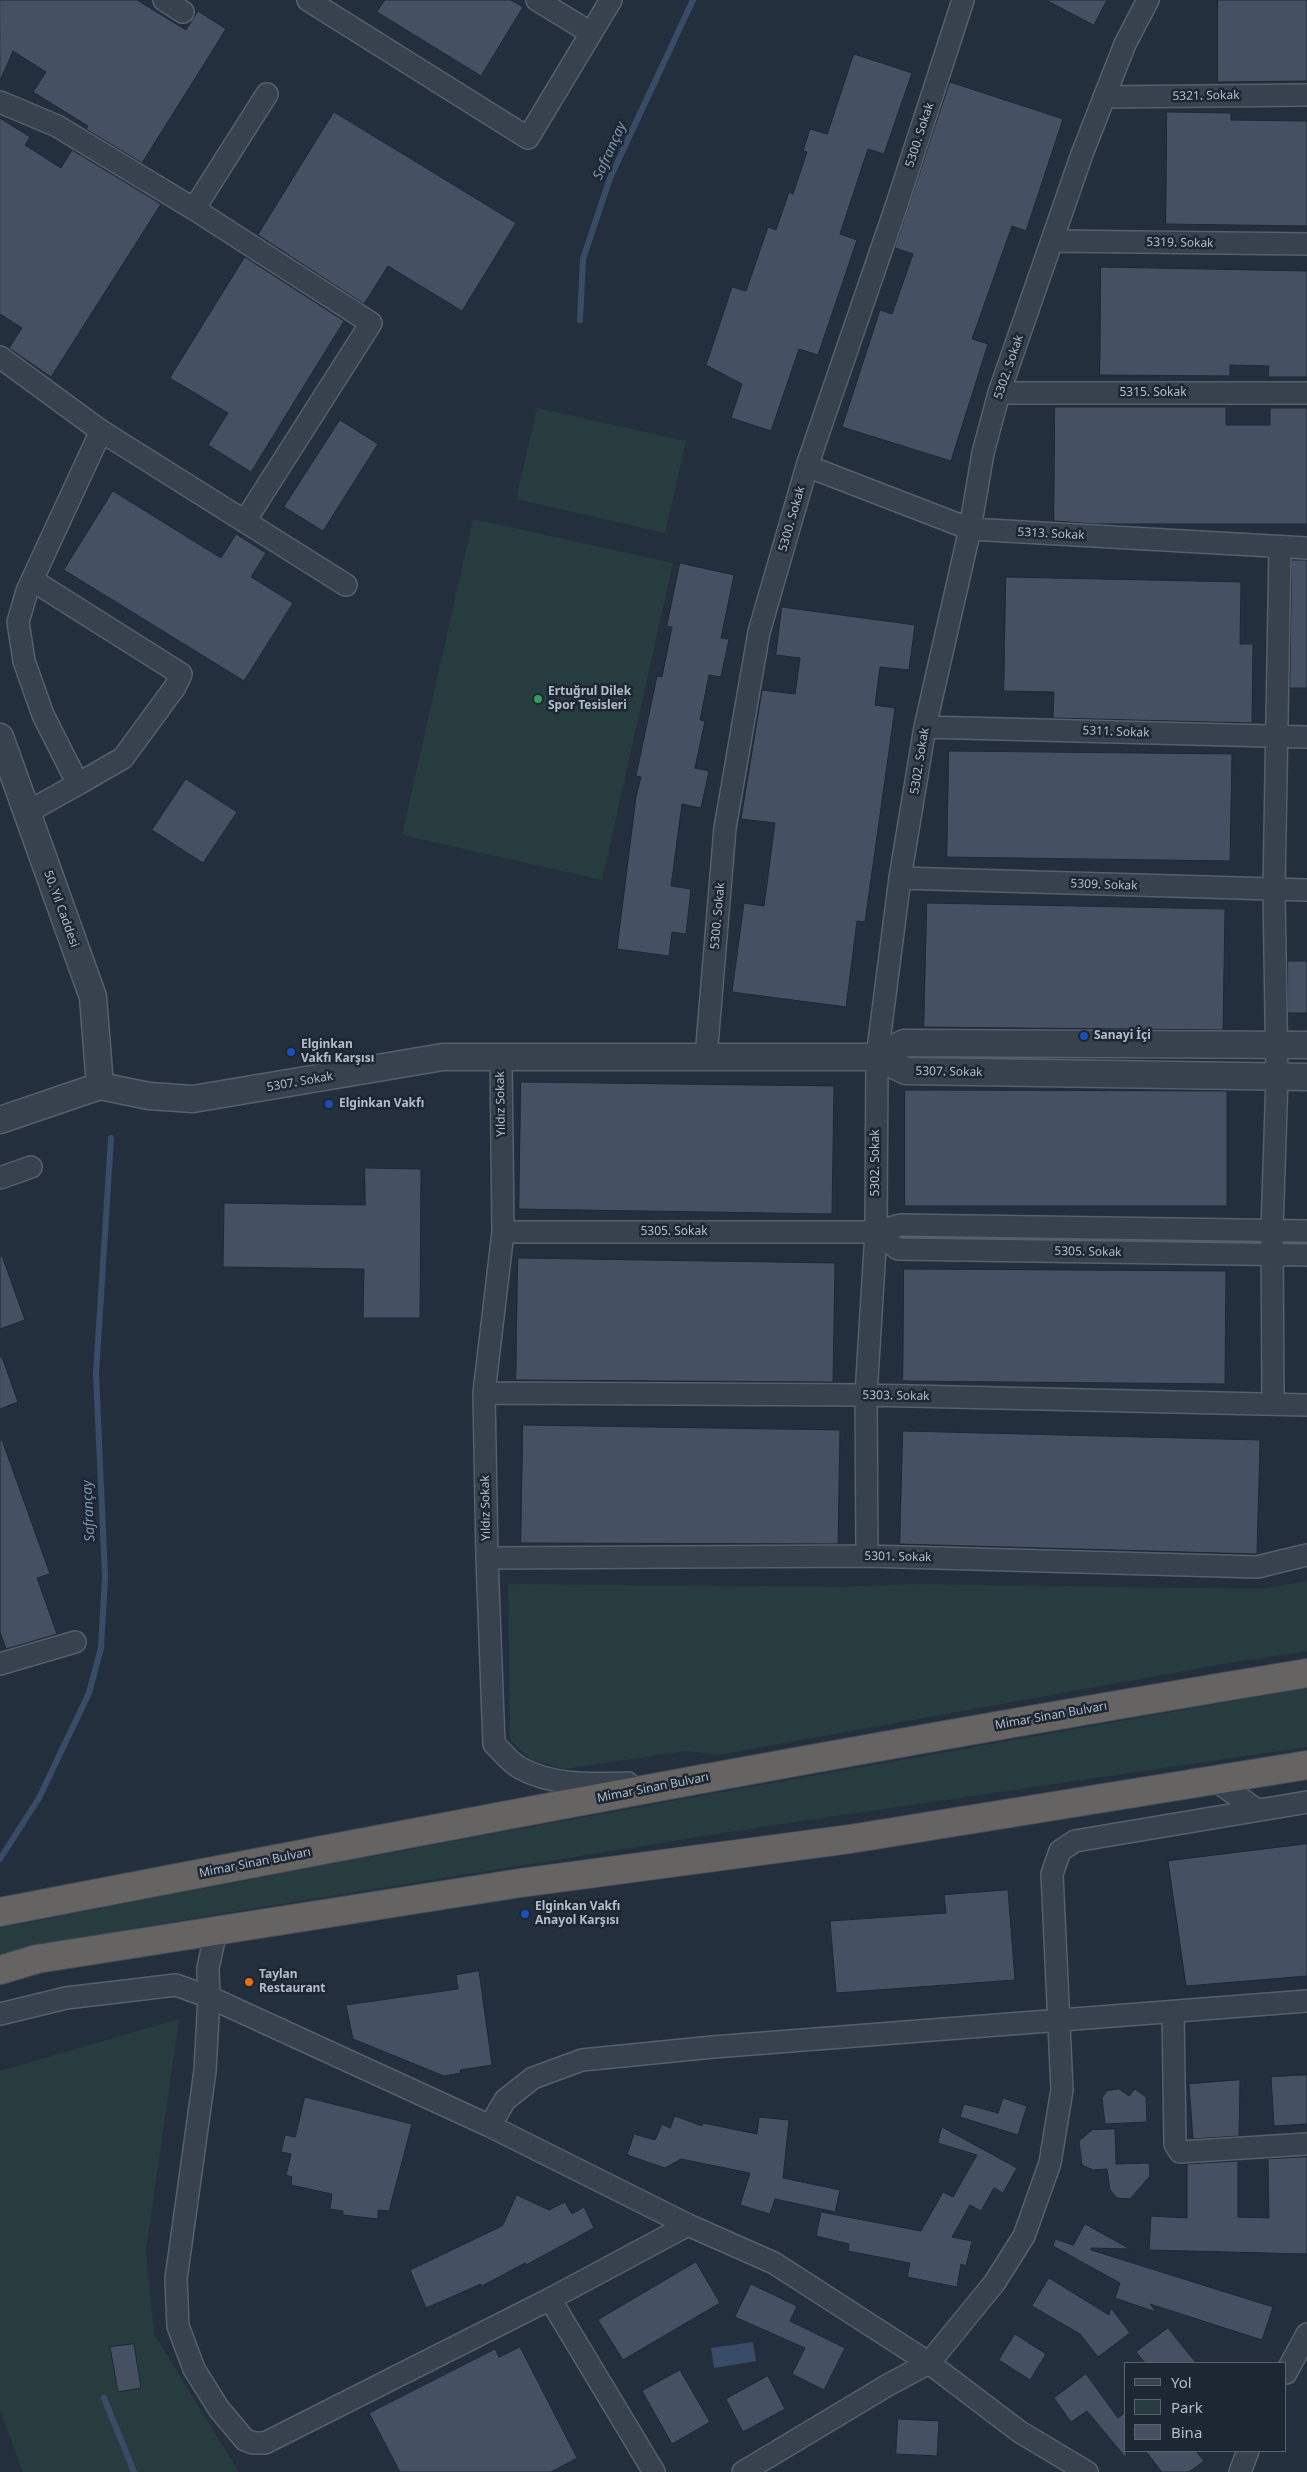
<!DOCTYPE html>
<meta charset="utf-8">
<style>
body{margin:0}
#map{position:relative;width:1307px;height:2472px;overflow:hidden;background:#242f3e;font-family:"Noto Sans",sans-serif}
canvas{display:block}
.legend{position:absolute;left:1124px;top:2362px;width:162px;height:90px;box-sizing:border-box;background:#1d2633;border:1px solid #59626f;margin:0;padding:6px 9px;list-style:none;font-size:15px;color:#b4bcc9}
.legend li{display:flex;align-items:center;gap:10px;height:25px}
.legend b{width:25px;border:1px solid #59626f}
</style>
<div id="map">
<canvas width="1307" height="2472"></canvas>
<ul class="legend">
<li><b style="height:6px;background:#38414e"></b>Yol</li>
<li><b style="height:14px;background:#263c3f"></b>Park</li>
<li><b style="height:14px;background:#455162"></b>Bina</li>
</ul>
</div>
<script>
const ctx = document.querySelector('canvas').getContext('2d');
ctx.lineJoin = 'round';
function fillPath(path, color) { ctx.fillStyle = color; ctx.fill(path, 'evenodd'); }
function trace(path, color, width, dash) { ctx.strokeStyle = color; ctx.lineWidth = width; ctx.lineCap = dash ? 'butt' : 'round'; ctx.setLineDash(dash || []); ctx.stroke(path); }
function write(font, color, halo, rows, align = 'center') {
  ctx.font = font + ' "Noto Sans",sans-serif'; ctx.lineWidth = 5; ctx.setLineDash([]); ctx.textBaseline = 'middle'; ctx.strokeStyle = halo; ctx.fillStyle = color; for (const [text, x, y, turn = 0] of rows) {
    ctx.save(); ctx.translate(x, y); ctx.rotate((+turn || 0) * Math.PI / 180); ctx.textAlign = isNaN(turn) ? turn : align; if (halo) ctx.strokeText(text, 0, 0); ctx.fillText(text, 0, 0); ctx.restore();
  }
}
const green = new Path2D(`
 M 537,408 L 686,441 L 665,533 L 516,499 Z
 M 473,519 L 673,563 L 602,880 L 402,835 Z
 M 1307,1581 L 1307,1651 L 1229,1663 L 718,1755 L 685,1751 L 565,1769 L 531,1760 L 510,1740 L 508,1584 L 844,1587 L 912,1584 L 1261,1589 Z
 M 1307,1688 L 1307,1747 L 754,1828 L 201,1917 L 44,1944 L 0,1956 L 0,1928 C 434,1842 871,1765 1307,1688 Z
 M 179,2019 L 146,2250 L 154,2334 L 239,2472 L 23,2472 L 0,2410 L 0,2071 Z`);
const water = new Path2D(`
 M 753,2342 L 756,2361 L 714,2368 L 711,2348 Z`);
const stream = new Path2D(`
 M 580,320 L 583,259 L 610,178 L 693,0
 M 0,1859 L 39,1798 L 89,1693 L 101,1648 L 105,1576 L 96,1374 L 111,1138
 M 104,2398 L 134,2472`);
const building = new Path2D(`
 M 0,0 L 137,0 L 186,30 L 198,11 L 226,29 L 142,163 L 86,129 L 88,126 L 33,92 L 46,72 L 13,51 L 0,81 Z
 M 385,0 L 511,0 L 523,7 L 481,76 L 377,12 Z
 M 1046,0 L 1107,0 L 1094,25 Z
 M 1218,0 L 1307,0 L 1307,81 L 1218,82 Z
 M 854,54 L 912,73 L 884,154 L 868,149 L 840,234 L 857,240 L 818,355 L 799,349 L 771,431 L 731,418 L 742,384 L 706,365 L 732,287 L 746,291 L 768,227 L 776,230 L 789,192 L 793,194 L 807,152 L 803,151 L 810,129 L 827,134 Z
 M 950,82 L 1063,119 L 1026,231 L 1012,226 L 972,339 L 988,344 L 951,461 L 842,427 L 880,310 L 892,314 L 913,254 L 895,248 Z
 M 334,112 L 516,223 L 462,311 L 388,266 L 364,304 L 258,235 Z
 M 1167,112 L 1231,113 L 1231,120 L 1307,121 L 1307,226 L 1166,224 Z
 M 0,118 L 30,137 L 25,145 L 61,168 L 72,150 L 161,204 L 51,377 L 9,348 L 22,328 L 0,314 Z
 M 245,257 L 344,321 L 251,472 L 208,445 L 228,413 L 170,378 Z
 M 1101,267 L 1307,271 L 1307,377 L 1268,377 L 1269,366 L 1230,365 L 1230,376 L 1100,375 Z
 M 1055,407 L 1226,407 L 1226,425 L 1270,425 L 1270,408 L 1307,408 L 1307,524 L 1095,524 L 1054,521 Z
 M 340,420 L 378,444 L 323,531 L 284,507 Z
 M 113,491 L 221,558 L 236,534 L 266,553 L 251,577 L 293,603 L 244,681 L 64,570 Z
 M 1292,560 L 1307,560 L 1307,688 L 1290,688 Z
 M 680,563 L 734,575 L 721,638 L 729,639 L 721,677 L 709,675 L 700,720 L 705,721 L 695,768 L 709,771 L 701,808 L 682,804 L 671,886 L 691,889 L 686,934 L 672,932 L 669,956 L 617,949 L 636,797 L 641,777 L 636,776 L 657,676 L 662,677 L 672,627 L 667,626 Z
 M 1006,577 L 1241,582 L 1240,644 L 1253,644 L 1252,723 L 1053,718 L 1054,692 L 1004,691 Z
 M 782,607 L 915,625 L 909,670 L 880,667 L 875,705 L 895,708 L 865,922 L 857,921 L 846,1007 L 732,992 L 744,903 L 764,906 L 775,823 L 741,819 L 762,690 L 795,694 L 800,658 L 776,655 Z
 M 949,751 L 1232,754 L 1230,861 L 947,857 Z
 M 186,779 L 237,812 L 203,863 L 152,830 Z
 M 927,903 L 1225,909 L 1223,1030 L 924,1027 Z
 M 1288,961 L 1307,961 L 1307,1013 L 1288,1013 Z
 M 521,1082 L 834,1086 L 832,1214 L 519,1209 Z
 M 905,1090 L 1227,1091 L 1227,1206 L 905,1206 Z
 M 365,1168 L 421,1169 L 420,1318 L 363,1318 L 364,1269 L 223,1267 L 224,1203 L 365,1205 Z
 M 2,1256 L 25,1320 L 0,1329 L 0,1257 Z
 M 518,1258 L 835,1263 L 833,1382 L 516,1380 Z
 M 904,1269 L 1226,1271 L 1225,1384 L 903,1381 Z
 M 0,1357 L 2,1357 L 18,1402 L 0,1409 Z
 M 523,1425 L 840,1430 L 838,1544 L 521,1543 Z
 M 903,1431 L 1260,1440 L 1257,1554 L 900,1544 Z
 M 2,1440 L 50,1574 L 37,1578 L 57,1634 L 6,1649 L 0,1632 L 0,1441 Z
 M 1307,1844 L 1307,1976 L 1186,1986 L 1168,1861 Z
 M 1008,1890 L 1015,1980 L 836,1993 L 830,1921 L 946,1913 L 944,1895 Z
 M 479,1971 L 492,2065 L 460,2070 L 461,2073 L 444,2076 L 353,2039 L 346,2005 L 458,1989 L 456,1975 Z
 M 1307,2075 L 1307,2124 L 1274,2126 L 1271,2077 Z
 M 1240,2080 L 1239,2136 L 1193,2139 L 1189,2084 Z
 M 1119,2089 L 1129,2096 L 1135,2089 L 1146,2097 L 1147,2122 L 1105,2124 L 1102,2098 L 1107,2091 Z
 M 305,2097 L 412,2124 L 389,2211 L 378,2210 L 378,2219 L 343,2215 L 343,2211 L 330,2209 L 332,2194 L 291,2185 L 292,2177 L 286,2175 L 291,2154 L 281,2152 L 285,2135 L 295,2137 Z
 M 1003,2098 L 1027,2106 L 1018,2135 L 960,2117 L 964,2104 L 998,2113 Z
 M 675,2116 L 702,2126 L 703,2123 L 757,2134 L 759,2117 L 789,2120 L 783,2178 L 840,2190 L 835,2212 L 775,2199 L 770,2214 L 740,2205 L 750,2173 L 681,2159 L 665,2168 L 627,2155 L 634,2134 L 655,2140 L 662,2124 L 670,2128 Z
 M 942,2127 L 1017,2168 L 1003,2193 L 994,2188 L 981,2211 L 970,2205 L 952,2237 L 972,2241 L 966,2266 L 961,2264 L 957,2287 L 907,2277 L 910,2263 L 848,2251 L 849,2244 L 816,2236 L 821,2212 L 921,2231 L 943,2192 L 953,2197 L 977,2155 L 938,2143 Z
 M 1115,2129 L 1116,2164 L 1149,2163 L 1150,2176 L 1130,2199 L 1117,2198 L 1110,2190 L 1107,2169 L 1093,2170 L 1082,2165 L 1079,2141 L 1092,2130 Z
 M 1307,2157 L 1307,2254 L 1149,2250 L 1151,2216 L 1187,2218 L 1187,2164 L 1238,2161 L 1238,2217 L 1269,2218 L 1268,2159 Z
 M 517,2195 L 549,2210 L 565,2202 L 572,2214 L 584,2207 L 594,2228 L 526,2265 L 525,2263 L 482,2286 L 481,2284 L 426,2308 L 410,2270 L 502,2226 Z
 M 1085,2224 L 1130,2249 L 1091,2248 L 1091,2250 L 1273,2307 L 1262,2340 L 1150,2304 L 1156,2312 L 1115,2298 L 1120,2283 L 1053,2246 L 1055,2239 L 1073,2245 Z
 M 696,2262 L 720,2303 L 623,2360 L 598,2320 Z
 M 1049,2278 L 1109,2315 L 1111,2308 L 1130,2333 L 1098,2357 L 1080,2334 L 1032,2306 Z
 M 751,2284 L 797,2306 L 790,2321 L 845,2348 L 824,2390 L 792,2374 L 805,2348 L 735,2317 Z
 M 1168,2328 L 1196,2363 L 1145,2363 L 1136,2352 Z
 M 1015,2334 L 1046,2354 L 1030,2380 L 999,2360 Z
 M 134,2344 L 141,2388 L 118,2392 L 110,2347 Z
 M 520,2347 L 577,2458 L 551,2472 L 400,2472 L 369,2413 L 495,2349 L 499,2357 Z
 M 680,2370 L 710,2422 L 672,2444 L 642,2391 Z
 M 1086,2374 L 1118,2418 L 1126,2412 L 1126,2458 L 1087,2411 L 1071,2422 L 1054,2398 Z
 M 768,2376 L 785,2409 L 743,2432 L 726,2399 Z
 M 898,2419 L 939,2421 L 937,2456 L 896,2454 Z
 M 1146,2451 L 1196,2451 L 1204,2461 L 1189,2472 L 1162,2472 Z`);
const minor = new Path2D(`
 M 164,0 L 183,12
 M 308,0 L 528,138 L 611,0
 M 537,0 L 591,33
 M 1104,97 L 1307,95
 M 0,102 L 57,126 L 194,209 L 371,323 L 245,521
 M 194,209 L 267,94
 M 1053,241 L 1307,244
 M 0,357 L 101,431 L 346,585
 M 999,393 L 1307,393
 M 807,466 L 970,529 L 1307,548
 M 32,580 L 181,674 L 175,687 L 123,758 L 78,784
 M 925,727 L 1307,737
 M 26,813 L 78,784 L 43,715 L 24,661 L 18,622 L 27,591 L 101,431
 M 900,878 L 1307,890
 M 501,1057 L 503,1232 L 484,1393 L 487,1558 L 494,1744 C 502,1752 511,1763 520,1768 C 552,1786 593,1784 628,1783
 M 706,1057 L 725,828 L 759,632 L 807,466 L 896,207 L 963,0
 M 0,1178 L 31,1167
 M 503,1232 L 876,1232 L 900,1225 L 1307,1231
 M 876,1232 L 898,1249 L 1307,1255
 M 484,1393 L 866,1395 L 1307,1405
 M 1273,1404 L 1272,1230 L 1277,1077 L 1274,890 L 1280,548
 M 867,1556 L 866,1395 L 876,1232 L 877,1057 L 900,878 L 925,727 L 970,529 L 983,453 L 999,393 L 1082,154 L 1125,44 L 1148,0
 M 487,1558 L 867,1556 L 1257,1567 L 1307,1555
 M 0,1664 L 75,1642
 M 1213,1779 L 1256,1809
 M 216,1931 L 208,1968 L 209,1997 L 205,2071 L 176,2279 L 178,2326 L 194,2369 L 219,2409 L 245,2440 L 254,2443 L 265,2443 L 550,2299 L 688,2225
 M 1173,2013 L 1175,2144 L 1180,2152 L 1307,2144
 M 0,2014 L 66,1998 L 176,1985 L 209,1997 L 490,2126 L 688,2225 L 774,2263 L 929,2363 L 1020,2432 L 1087,2472
 M 490,2126 L 505,2100 L 533,2078 L 582,2060 L 713,2047 L 1307,2001
 M 550,2299 L 654,2472
 M 1286,2373 L 1307,2334
 M 743,2472 L 888,2385 L 929,2363 L 995,2282 L 1024,2236 L 1050,2163 L 1062,2090 L 1052,1874 L 1060,1851 L 1075,1841 L 1307,1802
 M 1240,2472 L 1248,2451`);
const tertiary = new Path2D(`
 M 0,737 L 93,997 L 100,1086
 M 877,1057 L 904,1043 L 1307,1045
 M 0,1120 L 100,1086 L 149,1096 L 193,1099 L 443,1057 L 877,1057 L 906,1071 L 1307,1077`);
const trunk = new Path2D(`
 M 0,1912 C 435,1828 870,1745 1307,1673
 M 0,1970 L 37,1959 L 520,1883 L 850,1839 L 1307,1765`);
const markers = [
 [538,699,5,"#2e9e5b"],
 [1084,1036,5,"#1a4fb4"],
 [291,1052,5,"#1a4fb4"],
 [329,1104,5,"#1a4fb4"],
 [525,1914,5,"#1a4fb4"],
 [249,1982,5,"#e8710a"]
];
const streetNames = [
 ["5321. Sokak",1206,96,-1],
 ["5300. Sokak",920,135,-72],
 ["5319. Sokak",1180,243,1],
 ["5302. Sokak",1009,367,-71],
 ["5315. Sokak",1153,393],
 ["5300. Sokak",792,519,-74],
 ["5313. Sokak",1051,534,3],
 ["5311. Sokak",1116,732,2],
 ["5302. Sokak",920,761,-81],
 ["5309. Sokak",1104,885,2],
 ["50. Yıl Caddesi",61,909,70],
 ["5300. Sokak",718,916,-85],
 ["5307. Sokak",949,1072,1],
 ["5307. Sokak",300,1082,-10],
 ["Yıldız Sokak",501,1104,-91],
 ["5302. Sokak",876,1163,-90],
 ["5305. Sokak",674,1232],
 ["5305. Sokak",1088,1252,1],
 ["5303. Sokak",896,1396,1],
 ["Yıldız Sokak",486,1508,-91],
 ["5301. Sokak",898,1557,1],
 ["Mimar Sinan Bulvarı",1051,1716,-10],
 ["Mimar Sinan Bulvarı",653,1788,-11],
 ["Mimar Sinan Bulvarı",255,1863,-11]
];
const poiNames = [
 ["Ertuğrul Dilek",548,692],
 ["Spor Tesisleri",548,706],
 ["Sanayi İçi",1094,1036],
 ["Elginkan",301,1045],
 ["Vakfı Karşısı",301,1059],
 ["Elginkan Vakfı",339,1104],
 ["Elginkan Vakfı",535,1907],
 ["Anayol Karşısı",535,1921],
 ["Taylan",259,1975],
 ["Restaurant",259,1989]
];
const waterNames = [
 ["Safrançay",610,151,-66],
 ["Safrançay",89,1511,-93]
];
fillPath(green, '#263c3f');
fillPath(water, '#394c67');
trace(stream, '#394c67', 6);
fillPath(building, '#455162');
trace(building, '#1f2835', 1);
trace(minor, '#565f6c', 24);
trace(tertiary, '#565f6c', 29);
trace(trunk, '#434c59', 30);
trace(minor, '#38414e', 21);
trace(tertiary, '#38414e', 26);
trace(trunk, '#656462', 28);
for (const [x, y, r, color] of markers) { const dot = new Path2D(); dot.arc(x, y, r, 0, 2 * Math.PI); ctx.fillStyle = color; ctx.fill(dot); trace(dot, '#1d2633', 2); }
write('12px', '#b4bcc9', '#1d2633', streetNames);
write('bold 12px', '#b4bcc9', '#1d2633', poiNames, 'left');
write('italic 14px', '#7c92b1', '#1d2633', waterNames);
</script>
